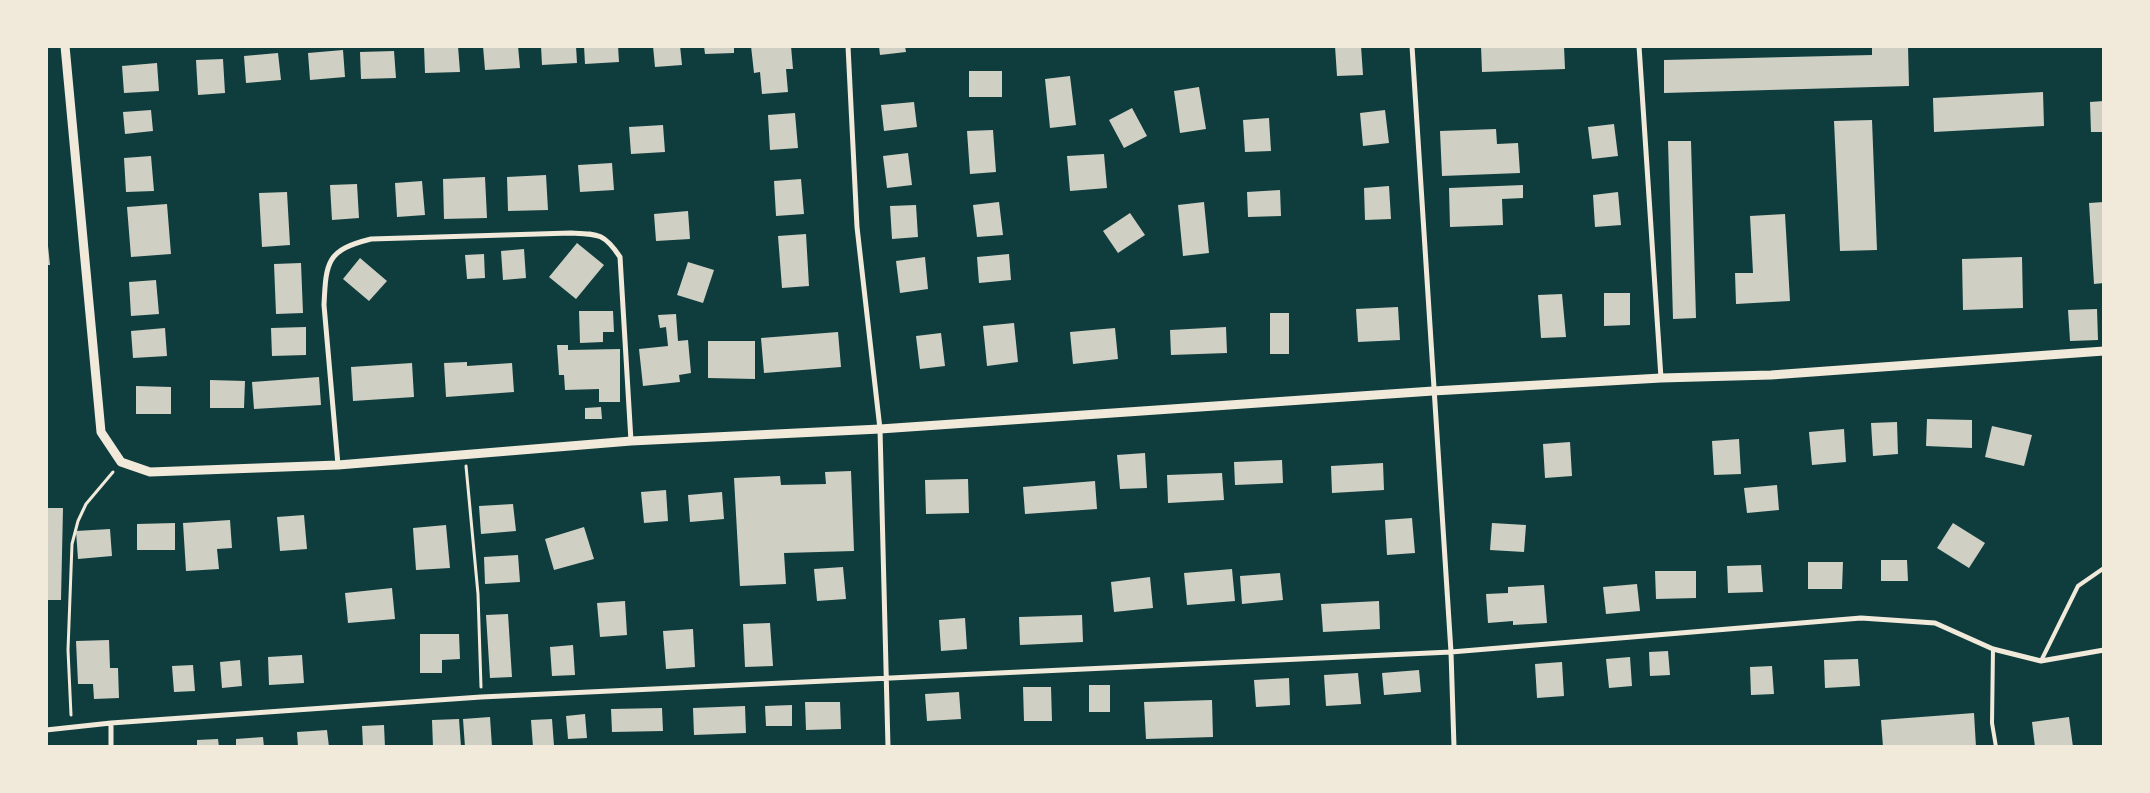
<!DOCTYPE html>
<style>
body{margin:0}
#map{position:relative;width:2150px;height:793px;overflow:hidden;background:#0f3d3e;font-family:"Alegreya Sans",sans-serif}
canvas{display:block}
.frame{position:absolute;inset:0;border:48px solid #f1e9da;pointer-events:none}
</style>
<div id="map">
<canvas width="2150" height="793"></canvas>
<div class="frame"></div>
</div>
<script>
const ctx = document.querySelector('canvas').getContext('2d');
ctx.lineJoin = 'round';
function fillPath(path, color) { ctx.fillStyle = color; ctx.fill(path, 'evenodd'); }
function trace(path, color, width, dash) { ctx.strokeStyle = color; ctx.lineWidth = width; ctx.lineCap = dash ? 'butt' : 'round'; ctx.setLineDash(dash || []); ctx.stroke(path); }
const building = new Path2D(`
 M 424,46 L 458,46 L 460,72 L 425,73 Z
 M 483,46 L 518,46 L 520,68 L 485,70 Z
 M 541,46 L 576,46 L 577,63 L 542,65 Z
 M 584,46 L 618,46 L 619,62 L 585,64 Z
 M 653,46 L 680,46 L 682,65 L 655,67 Z
 M 704,46 L 734,46 L 734,53 L 705,54 Z
 M 751,46 L 791,46 L 793,69 L 786,69 L 788,92 L 762,94 L 760,72 L 754,73 Z
 M 879,46 L 905,46 L 906,52 L 880,55 Z
 M 1335,46 L 1361,46 L 1363,75 L 1337,76 Z
 M 1481,46 L 1564,46 L 1565,69 L 1482,72 Z
 M 1872,46 L 1908,46 L 1909,86 L 1664,93 L 1664,60 L 1872,55 Z
 M 343,50 L 345,77 L 310,80 L 308,53 Z
 M 394,51 L 396,78 L 361,79 L 360,52 Z
 M 278,53 L 281,80 L 246,83 L 244,56 Z
 M 223,59 L 225,93 L 198,95 L 196,60 Z
 M 157,63 L 159,91 L 124,93 L 122,66 Z
 M 969,71 L 1002,71 L 1002,97 L 969,97 Z
 M 1070,76 L 1076,125 L 1050,128 L 1045,79 Z
 M 1199,87 L 1206,129 L 1180,133 L 1174,91 Z
 M 2043,92 L 2044,126 L 1934,132 L 1933,98 Z
 M 2104,101 L 2104,132 L 2091,132 L 2090,102 Z
 M 914,102 L 917,127 L 884,131 L 881,105 Z
 M 1132,108 L 1147,136 L 1124,148 L 1109,120 Z
 M 151,110 L 153,131 L 125,134 L 123,112 Z
 M 1385,110 L 1389,143 L 1363,146 L 1360,113 Z
 M 795,113 L 798,148 L 770,150 L 768,115 Z
 M 1269,118 L 1271,151 L 1245,152 L 1243,120 Z
 M 1872,120 L 1877,250 L 1840,251 L 1834,121 Z
 M 1614,124 L 1618,156 L 1592,159 L 1588,127 Z
 M 663,125 L 665,152 L 631,154 L 629,127 Z
 M 1496,129 L 1497,144 L 1518,143 L 1520,173 L 1442,176 L 1440,131 Z
 M 993,130 L 996,172 L 970,174 L 967,131 Z
 M 1668,141 L 1691,141 L 1696,318 L 1673,319 Z
 M 908,153 L 912,185 L 887,188 L 883,156 Z
 M 1104,154 L 1107,188 L 1070,191 L 1067,156 Z
 M 151,156 L 154,191 L 126,192 L 124,158 Z
 M 612,163 L 614,190 L 580,192 L 578,165 Z
 M 546,175 L 548,210 L 508,211 L 507,177 Z
 M 485,177 L 487,218 L 444,219 L 443,179 Z
 M 801,179 L 804,214 L 776,216 L 774,181 Z
 M 422,181 L 425,215 L 397,217 L 395,183 Z
 M 357,184 L 359,218 L 332,220 L 330,185 Z
 M 1523,185 L 1523,198 L 1502,199 L 1503,225 L 1450,227 L 1449,188 Z
 M 1389,186 L 1391,219 L 1365,220 L 1364,188 Z
 M 1280,190 L 1281,216 L 1248,217 L 1247,192 Z
 M 287,192 L 290,245 L 262,247 L 259,193 Z
 M 1618,192 L 1621,225 L 1595,227 L 1593,195 Z
 M 999,202 L 1003,235 L 977,237 L 973,205 Z
 M 1204,202 L 1209,253 L 1183,256 L 1178,205 Z
 M 2104,202 L 2104,283 L 2094,284 L 2089,203 Z
 M 167,204 L 171,254 L 131,257 L 127,207 Z
 M 916,205 L 918,237 L 892,239 L 890,206 Z
 M 688,211 L 690,239 L 656,241 L 654,214 Z
 M 1130,213 L 1145,235 L 1118,253 L 1103,231 Z
 M 1785,214 L 1790,301 L 1736,304 L 1735,273 L 1753,273 L 1750,216 Z
 M 46,227 L 50,265 L 46,265 Z
 M 806,234 L 809,286 L 782,288 L 778,236 Z
 M 577,243 L 604,265 L 576,299 L 549,277 Z
 M 524,249 L 526,278 L 503,280 L 501,251 Z
 M 484,254 L 485,278 L 467,279 L 465,255 Z
 M 1009,254 L 1011,280 L 979,283 L 977,257 Z
 M 925,257 L 928,289 L 900,293 L 896,261 Z
 M 2022,257 L 2023,308 L 1963,310 L 1962,259 Z
 M 360,258 L 387,281 L 369,301 L 343,279 Z
 M 688,262 L 714,270 L 703,303 L 677,295 Z
 M 301,263 L 303,313 L 276,314 L 274,264 Z
 M 156,280 L 159,314 L 131,316 L 129,282 Z
 M 1604,293 L 1630,293 L 1630,325 L 1604,326 Z
 M 1562,294 L 1566,337 L 1541,338 L 1538,295 Z
 M 1398,307 L 1400,340 L 1358,342 L 1356,309 Z
 M 2097,309 L 2098,340 L 2070,341 L 2068,310 Z
 M 579,311 L 613,311 L 614,332 L 603,332 L 603,342 L 580,343 Z
 M 1270,313 L 1289,313 L 1289,354 L 1270,354 Z
 M 676,314 L 678,341 L 688,340 L 691,373 L 679,375 L 680,382 L 643,386 L 639,349 L 668,346 L 666,327 L 660,328 L 658,315 Z
 M 1014,323 L 1018,362 L 987,366 L 983,326 Z
 M 306,327 L 306,355 L 272,356 L 271,328 Z
 M 1226,327 L 1227,353 L 1171,355 L 1170,330 Z
 M 165,328 L 167,356 L 133,358 L 131,331 Z
 M 1115,328 L 1118,359 L 1073,364 L 1070,332 Z
 M 838,332 L 841,367 L 764,373 L 761,338 Z
 M 941,333 L 945,366 L 920,369 L 916,336 Z
 M 708,341 L 755,341 L 755,379 L 708,378 Z
 M 557,345 L 568,345 L 568,350 L 620,349 L 620,402 L 599,402 L 599,389 L 565,390 L 564,375 L 559,375 Z
 M 467,362 L 467,366 L 512,363 L 514,392 L 446,397 L 444,363 Z
 M 412,363 L 414,397 L 353,401 L 351,367 Z
 M 319,377 L 321,405 L 254,409 L 252,382 Z
 M 210,380 L 245,381 L 244,408 L 210,408 Z
 M 136,386 L 171,387 L 171,414 L 136,414 Z
 M 601,407 L 602,419 L 585,419 L 585,408 Z
 M 1927,419 L 1972,420 L 1972,448 L 1926,446 Z
 M 1897,422 L 1898,454 L 1873,456 L 1871,423 Z
 M 1992,426 L 2032,435 L 2024,466 L 1985,457 Z
 M 1844,429 L 1846,462 L 1812,465 L 1809,432 Z
 M 1739,439 L 1741,474 L 1714,475 L 1712,441 Z
 M 1570,442 L 1572,476 L 1545,478 L 1543,444 Z
 M 1145,453 L 1147,488 L 1120,489 L 1117,455 Z
 M 1282,460 L 1283,483 L 1235,485 L 1234,462 Z
 M 1383,463 L 1384,490 L 1332,493 L 1331,466 Z
 M 851,471 L 854,551 L 784,553 L 786,584 L 740,586 L 734,478 L 780,476 L 781,485 L 826,484 L 825,472 Z
 M 1222,473 L 1224,500 L 1168,503 L 1167,475 Z
 M 968,479 L 969,513 L 926,514 L 925,480 Z
 M 1095,481 L 1097,509 L 1025,514 L 1023,487 Z
 M 1777,485 L 1779,510 L 1747,513 L 1744,488 Z
 M 666,490 L 668,521 L 644,523 L 641,492 Z
 M 722,492 L 724,519 L 690,522 L 688,495 Z
 M 513,504 L 516,531 L 481,534 L 479,506 Z
 M 46,508 L 63,508 L 61,600 L 46,600 Z
 M 304,515 L 307,549 L 280,551 L 277,517 Z
 M 1412,518 L 1415,553 L 1387,555 L 1385,520 Z
 M 230,520 L 232,548 L 217,549 L 219,569 L 186,571 L 183,523 Z
 M 175,523 L 175,550 L 137,550 L 137,524 Z
 M 1492,523 L 1526,525 L 1524,552 L 1490,550 Z
 M 1953,523 L 1985,543 L 1969,568 L 1937,548 Z
 M 446,525 L 450,568 L 416,570 L 413,528 Z
 M 584,527 L 594,559 L 554,570 L 545,539 Z
 M 110,529 L 112,556 L 78,559 L 76,531 Z
 M 518,555 L 520,582 L 485,584 L 484,557 Z
 M 1881,560 L 1907,560 L 1908,581 L 1881,581 Z
 M 1808,562 L 1843,562 L 1842,589 L 1808,589 Z
 M 1761,565 L 1763,592 L 1728,593 L 1727,566 Z
 M 843,567 L 846,599 L 817,601 L 814,569 Z
 M 1232,569 L 1235,601 L 1187,605 L 1184,573 Z
 M 1655,571 L 1696,571 L 1696,598 L 1656,599 Z
 M 1280,573 L 1283,600 L 1242,604 L 1240,576 Z
 M 1150,577 L 1153,608 L 1114,612 L 1111,582 Z
 M 1637,584 L 1640,611 L 1606,614 L 1603,587 Z
 M 1544,585 L 1547,623 L 1513,625 L 1513,621 L 1488,623 L 1486,594 L 1508,593 L 1508,587 Z
 M 392,588 L 395,619 L 348,623 L 345,593 Z
 M 625,601 L 627,635 L 600,637 L 597,603 Z
 M 1379,601 L 1380,629 L 1323,632 L 1321,604 Z
 M 508,614 L 512,677 L 490,678 L 486,615 Z
 M 1082,615 L 1083,642 L 1020,645 L 1019,617 Z
 M 965,618 L 967,649 L 941,651 L 939,620 Z
 M 770,623 L 773,666 L 745,667 L 743,624 Z
 M 693,629 L 695,667 L 666,669 L 663,631 Z
 M 420,634 L 459,634 L 460,659 L 442,660 L 442,673 L 420,673 Z
 M 109,640 L 110,668 L 118,668 L 119,698 L 94,699 L 93,684 L 78,684 L 76,641 Z
 M 573,645 L 575,675 L 552,676 L 550,647 Z
 M 1668,651 L 1670,675 L 1650,676 L 1649,652 Z
 M 302,655 L 304,683 L 269,685 L 268,657 Z
 M 1630,657 L 1632,686 L 1609,688 L 1606,659 Z
 M 1858,659 L 1860,686 L 1825,688 L 1824,660 Z
 M 240,660 L 242,686 L 222,688 L 220,662 Z
 M 1562,662 L 1564,696 L 1537,698 L 1535,664 Z
 M 193,665 L 195,691 L 174,692 L 172,666 Z
 M 1772,666 L 1774,694 L 1751,695 L 1750,667 Z
 M 1419,670 L 1421,692 L 1384,695 L 1382,673 Z
 M 1358,673 L 1361,704 L 1326,706 L 1324,675 Z
 M 1289,678 L 1290,705 L 1256,707 L 1254,680 Z
 M 1089,685 L 1110,685 L 1110,712 L 1089,712 Z
 M 1023,687 L 1051,687 L 1052,721 L 1024,721 Z
 M 959,692 L 961,719 L 927,721 L 925,694 Z
 M 1212,700 L 1213,737 L 1146,739 L 1144,702 Z
 M 805,702 L 840,702 L 841,729 L 806,730 Z
 M 792,705 L 792,726 L 766,726 L 765,706 Z
 M 745,706 L 746,733 L 694,735 L 693,708 Z
 M 662,708 L 663,731 L 612,732 L 611,709 Z
 M 1974,713 L 1976,747 L 1883,747 L 1881,720 Z
 M 585,714 L 587,738 L 568,739 L 566,716 Z
 M 490,717 L 492,747 L 465,747 L 463,719 Z
 M 2069,717 L 2073,747 L 2035,747 L 2032,722 Z
 M 459,719 L 461,747 L 433,747 L 432,720 Z
 M 552,719 L 554,746 L 533,747 L 531,720 Z
 M 384,725 L 385,747 L 363,747 L 362,726 Z
 M 327,730 L 329,747 L 298,747 L 297,732 Z
 M 263,737 L 264,747 L 236,747 L 236,739 Z
 M 218,739 L 219,747 L 197,747 L 197,740 Z`);
const path = new Path2D(`
 M 466,466 L 478,594 L 481,687
 M 71,715 L 68,650 L 72,544 L 78,521 L 86,504 L 113,472`);
const service = new Path2D(`
 M 1993,649 L 1992,723 L 1996,747
 M 2041,661 L 2078,586 L 2104,568`);
const minor = new Path2D(`
 M 848,46 L 857,227 L 880,429 L 888,747
 M 1412,46 L 1451,652 L 1454,747
 M 1639,46 L 1661,378
 M 338,465 L 324,305 C 326,261 327,250 371,239 L 571,233 C 598,234 604,233 620,257 L 631,441
 M 111,723 L 111,747
 M 46,730 L 111,723 L 481,697 L 1451,652 L 1861,618 L 1935,623 L 1993,649 L 2041,661 L 2104,650`);
const tertiary = new Path2D(`
 M 65,46 L 101,432 L 121,462 L 150,472 L 338,465 L 631,441 L 880,429 L 1433,391 L 1661,378 L 1771,375 L 2104,351`);
fillPath(building, '#cfcfc3');
trace(path, '#f1e9da', 3);
trace(service, '#f1e9da', 4);
trace(minor, '#f1e9da', 5);
trace(tertiary, '#f1e9da', 9);
</script>
